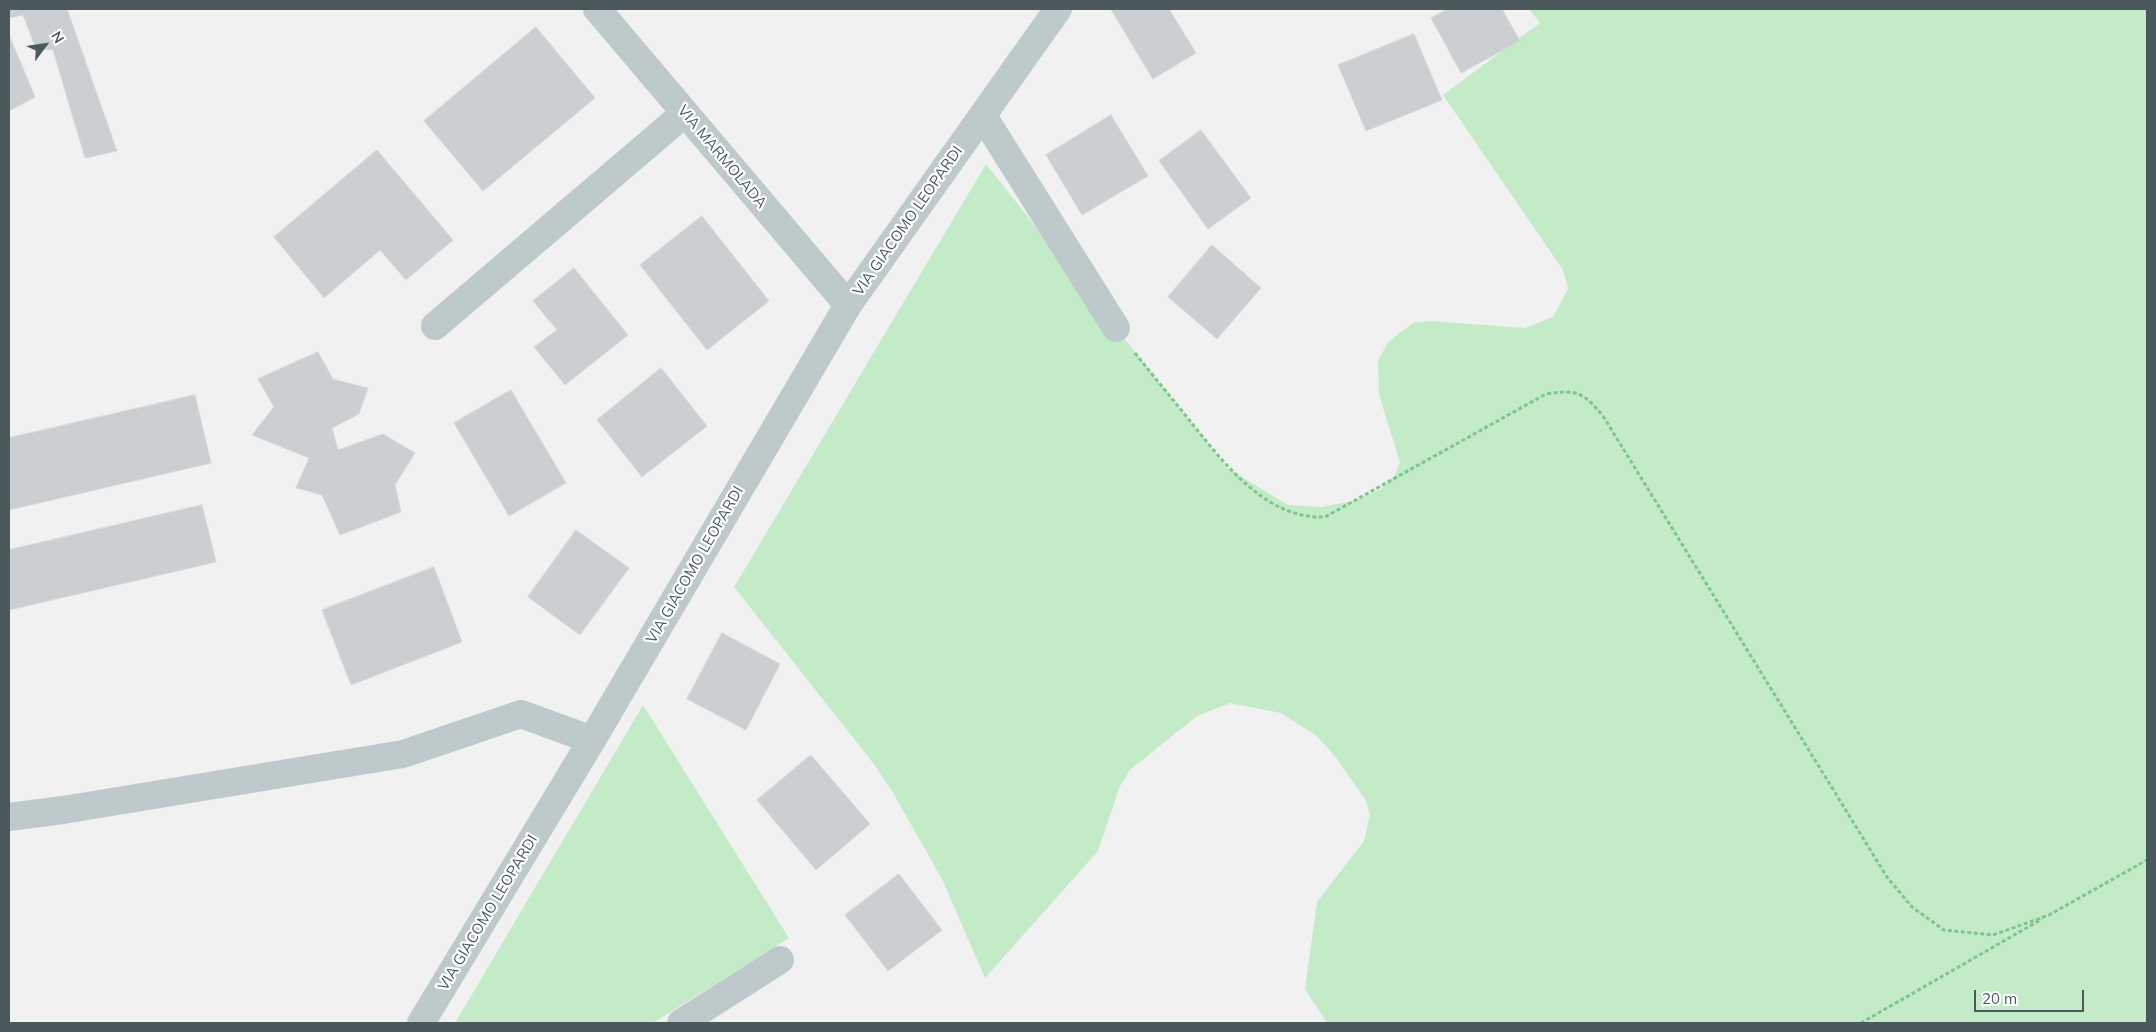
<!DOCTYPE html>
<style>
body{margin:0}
#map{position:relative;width:2156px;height:1032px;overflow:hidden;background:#f2f1f1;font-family:Mulish,sans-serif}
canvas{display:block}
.frame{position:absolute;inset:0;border:10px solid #4a595c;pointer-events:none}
.north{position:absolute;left:20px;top:20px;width:50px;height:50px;-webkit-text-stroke:4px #fff;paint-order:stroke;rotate:59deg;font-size:14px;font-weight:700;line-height:20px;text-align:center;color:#4a595c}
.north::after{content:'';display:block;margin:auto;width:18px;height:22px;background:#4a595c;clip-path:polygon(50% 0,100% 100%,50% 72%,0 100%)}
.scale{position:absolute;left:1974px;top:990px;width:110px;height:22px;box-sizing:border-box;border:2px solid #4a595c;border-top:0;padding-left:6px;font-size:15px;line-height:18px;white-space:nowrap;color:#4a595c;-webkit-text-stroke:4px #fff;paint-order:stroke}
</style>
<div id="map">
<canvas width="2156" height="1032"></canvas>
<div class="frame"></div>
<div class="north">N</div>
<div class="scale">20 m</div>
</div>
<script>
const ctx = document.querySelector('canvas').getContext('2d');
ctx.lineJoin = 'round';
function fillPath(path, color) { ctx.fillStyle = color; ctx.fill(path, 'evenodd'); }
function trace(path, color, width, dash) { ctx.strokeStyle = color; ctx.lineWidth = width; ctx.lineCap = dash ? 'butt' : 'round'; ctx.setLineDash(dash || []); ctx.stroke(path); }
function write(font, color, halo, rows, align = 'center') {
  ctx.font = font + ' Mulish,sans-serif'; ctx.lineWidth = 4.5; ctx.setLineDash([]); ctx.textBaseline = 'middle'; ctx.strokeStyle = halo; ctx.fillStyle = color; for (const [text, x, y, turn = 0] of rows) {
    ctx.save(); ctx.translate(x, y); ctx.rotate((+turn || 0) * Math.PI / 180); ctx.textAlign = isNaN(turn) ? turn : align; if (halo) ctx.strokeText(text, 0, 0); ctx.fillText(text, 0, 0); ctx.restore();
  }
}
const green = new Path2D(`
 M 1529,9 L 2147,9 L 2147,1023 L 1327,1023 L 1305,989 L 1317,902 L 1364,841 L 1370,814 L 1365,799 L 1337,759 L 1317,736 L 1281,713 L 1230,703 L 1197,716 L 1130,770 L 1120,786 L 1098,851 L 985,978 L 942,879 L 892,791 L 870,759 L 734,587 L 986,164 L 1227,468 L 1288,505 L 1321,507 L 1353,501 L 1381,489 L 1395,475 L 1400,462 L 1379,395 L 1378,361 L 1388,342 L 1413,323 L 1431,321 L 1525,328 L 1553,317 L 1568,289 L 1563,270 L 1443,95 L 1540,23 Z
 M 643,705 L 789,938 L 653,1023 L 455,1023 Z`);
const building = new Path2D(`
 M 9,9 L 67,9 L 117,151 L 85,158 L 53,50 L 36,49 L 23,15 L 9,18 Z
 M 1111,9 L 1169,9 L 1196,53 L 1153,79 Z
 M 1448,9 L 1502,9 L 1520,41 L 1461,73 L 1431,18 Z
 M 536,27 L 595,98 L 483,191 L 424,121 Z
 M 1414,34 L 1442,100 L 1366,131 L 1338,65 Z
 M 9,35 L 35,97 L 9,111 Z
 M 1111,115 L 1148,176 L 1082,215 L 1046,155 Z
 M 1201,130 L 1251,198 L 1208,229 L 1159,161 Z
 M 377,150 L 453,240 L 406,280 L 380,250 L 324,298 L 274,237 Z
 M 702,216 L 769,301 L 707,350 L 640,265 Z
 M 1212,245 L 1261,288 L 1217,339 L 1168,297 Z
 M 574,268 L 628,335 L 565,385 L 534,347 L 557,330 L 533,301 Z
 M 318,352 L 333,379 L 368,388 L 359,414 L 332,428 L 338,450 L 383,434 L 415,453 L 395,485 L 401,512 L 340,535 L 322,495 L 296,488 L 309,458 L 252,435 L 274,407 L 258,379 Z
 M 661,368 L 707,426 L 642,477 L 597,420 Z
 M 511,390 L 566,483 L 509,516 L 454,423 Z
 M 195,395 L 211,463 L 9,510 L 9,438 Z
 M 202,505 L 216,562 L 9,610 L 9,550 Z
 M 576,530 L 629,568 L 580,635 L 528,597 Z
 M 434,567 L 462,642 L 351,685 L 322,610 Z
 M 722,633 L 780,664 L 746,730 L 687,699 Z
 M 811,755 L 870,824 L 816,870 L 757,800 Z
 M 899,874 L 942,930 L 888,971 L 845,915 Z`);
const path = new Path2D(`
 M 1135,353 C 1153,376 1172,398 1190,421 C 1223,462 1266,520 1325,517 L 1546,394 C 1577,389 1583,392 1603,416 L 1887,877 L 1912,907 L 1944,930 L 1993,935 L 2049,915 L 2147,860
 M 1861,1023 L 2042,919`);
const minor = new Path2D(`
 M 597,9 L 848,305
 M 983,116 L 1116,328
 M 435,326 L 685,113
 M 9,817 L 63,810 L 403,754 L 521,714 L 592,740
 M 421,1023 L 592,740 L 848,305 L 1058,9
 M 681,1023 L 780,960`);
const streetNames = [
 ["VIA MARMOLADA",722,157,50],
 ["VIA GIACOMO LEOPARDI",908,221,-55],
 ["VIA GIACOMO LEOPARDI",695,565,-60],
 ["VIA GIACOMO LEOPARDI",488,913,-59]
];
fillPath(green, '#c4ebc7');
fillPath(building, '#cbcfd2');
trace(building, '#d5d9db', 1);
trace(path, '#7fc68d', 3, [4, 2.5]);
trace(minor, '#bec9cb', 28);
write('15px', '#4a595c', '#fff', streetNames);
</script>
